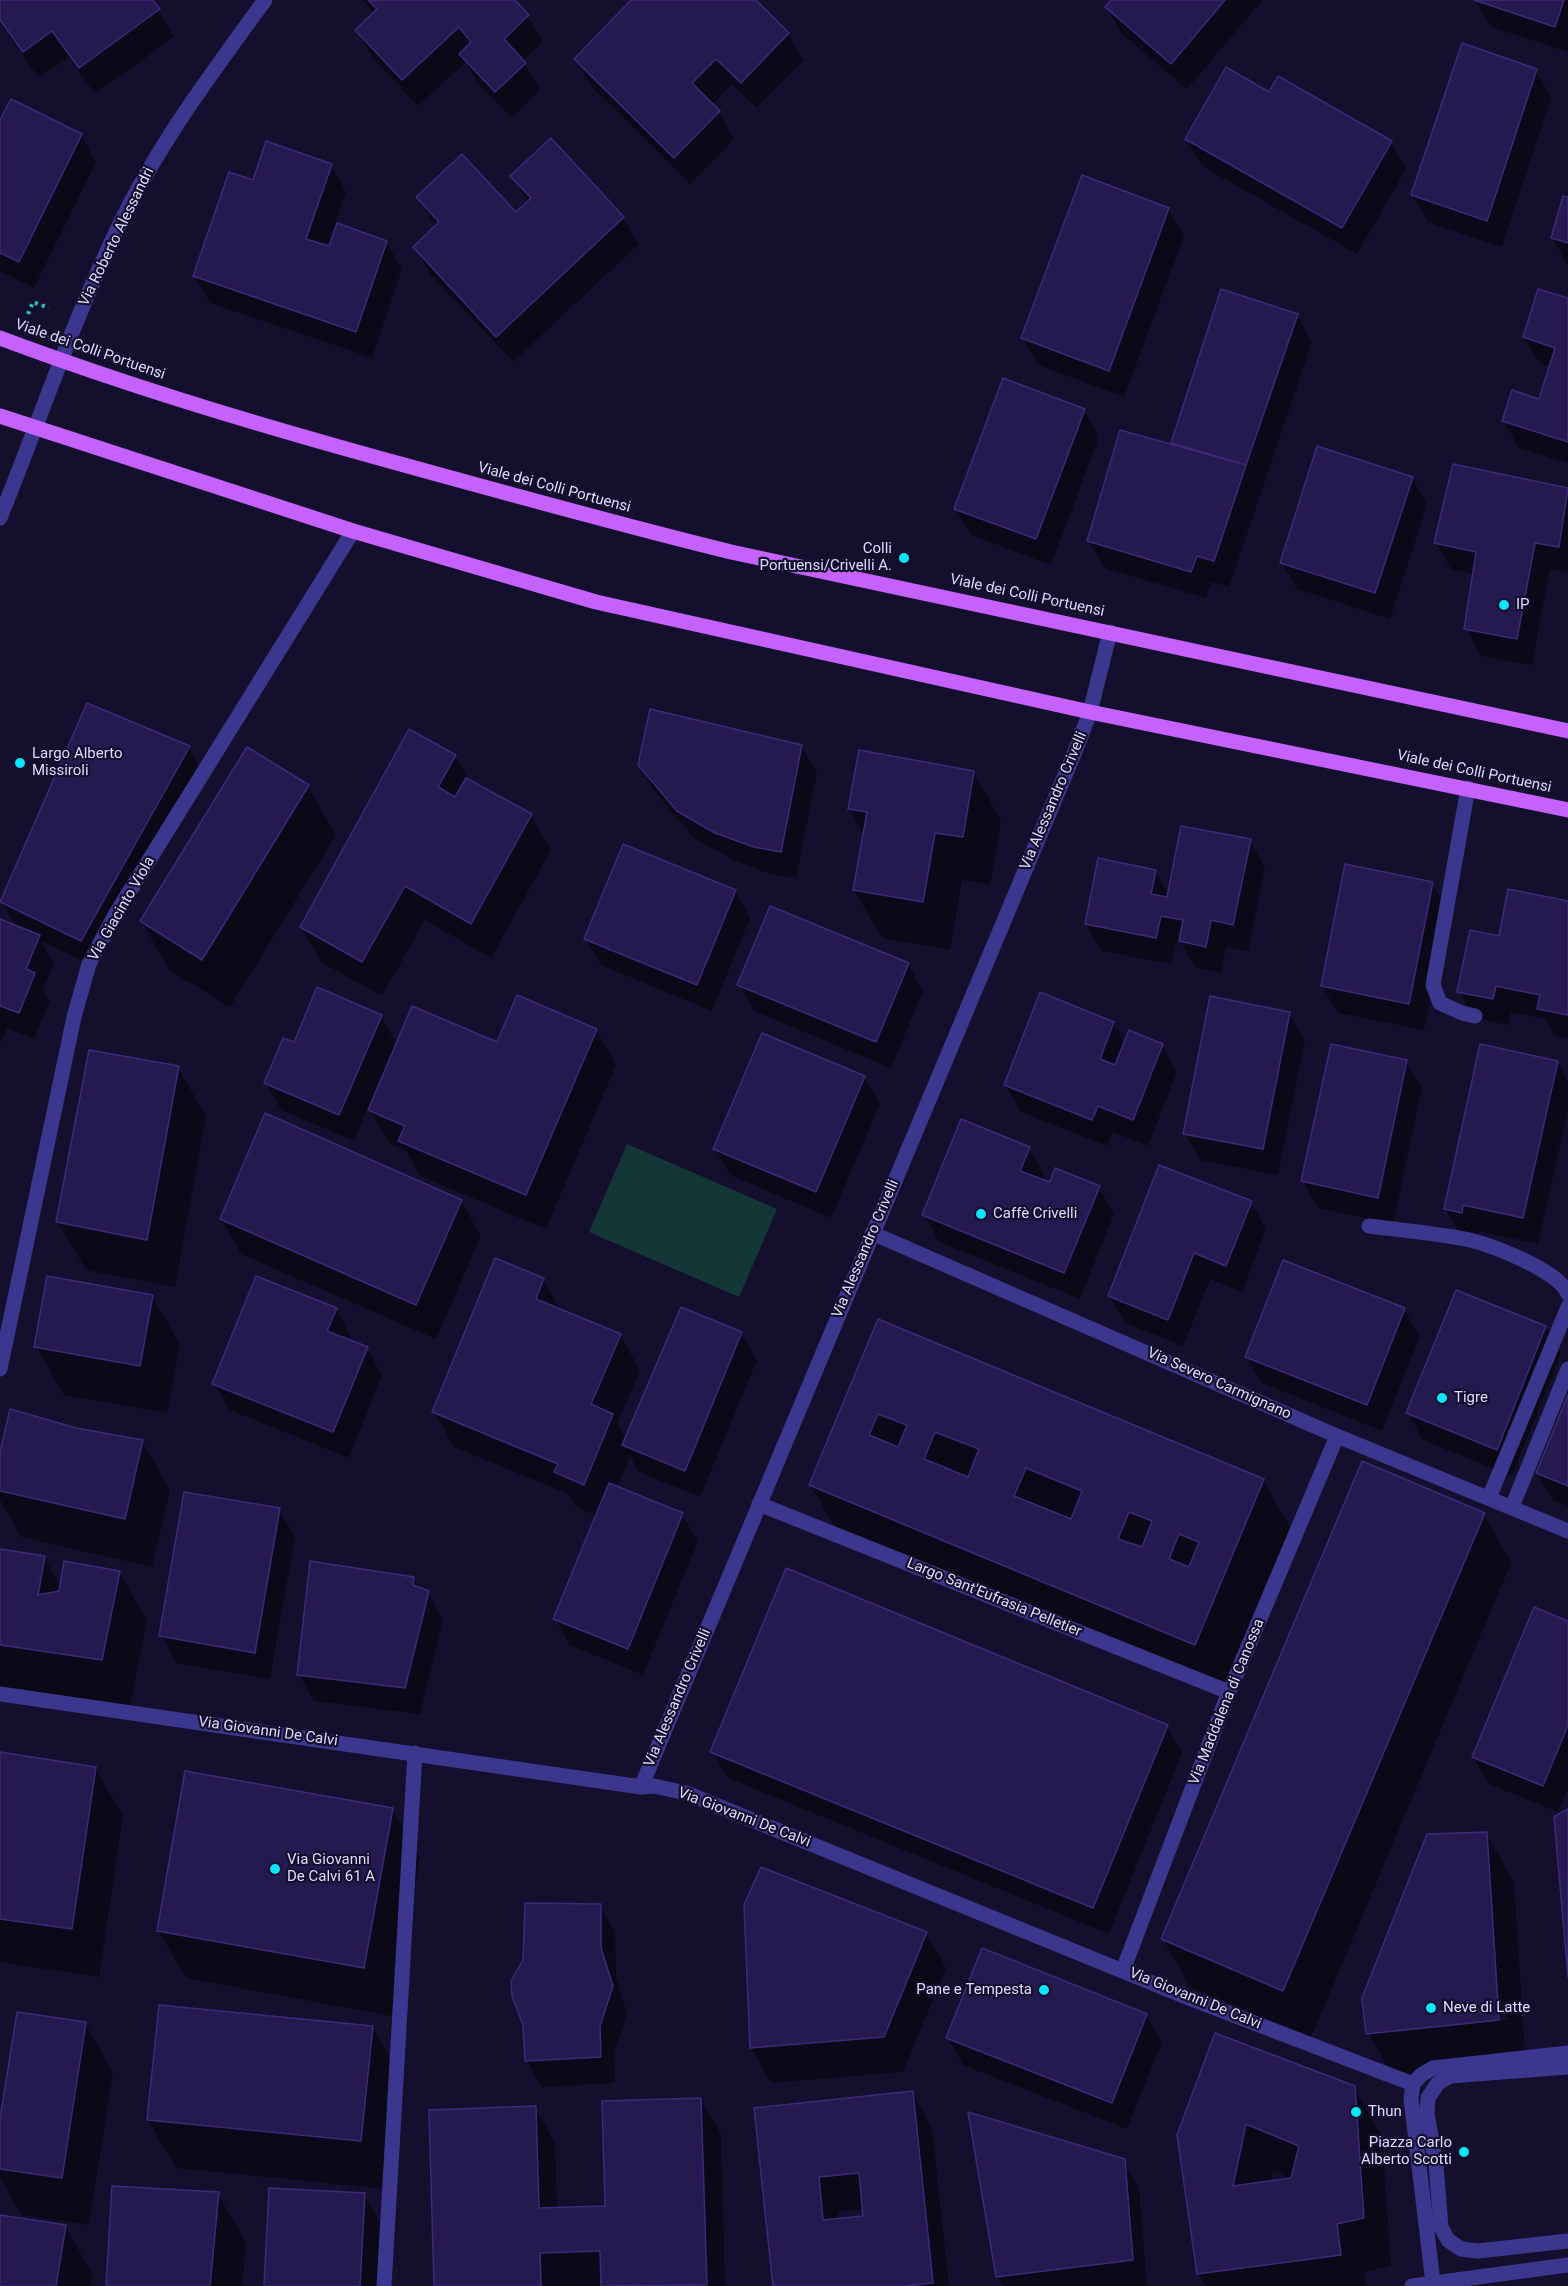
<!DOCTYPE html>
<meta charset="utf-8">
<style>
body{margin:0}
canvas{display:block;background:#140f2c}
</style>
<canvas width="1568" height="2286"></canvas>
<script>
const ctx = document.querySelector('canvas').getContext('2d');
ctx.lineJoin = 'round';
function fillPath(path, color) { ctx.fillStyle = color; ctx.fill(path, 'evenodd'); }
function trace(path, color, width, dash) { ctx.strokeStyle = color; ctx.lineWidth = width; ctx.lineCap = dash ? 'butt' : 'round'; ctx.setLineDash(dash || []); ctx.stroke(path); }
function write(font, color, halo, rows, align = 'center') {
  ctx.font = font + ' Roboto,sans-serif'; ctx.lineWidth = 4.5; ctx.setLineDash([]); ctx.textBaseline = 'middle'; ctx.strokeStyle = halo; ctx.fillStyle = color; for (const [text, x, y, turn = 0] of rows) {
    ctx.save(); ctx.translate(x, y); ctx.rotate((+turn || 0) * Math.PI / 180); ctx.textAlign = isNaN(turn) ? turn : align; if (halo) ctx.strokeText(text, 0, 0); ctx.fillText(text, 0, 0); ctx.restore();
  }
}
const green = new Path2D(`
 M 627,1144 L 777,1209 L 739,1297 L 589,1232 Z`);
const shadow = new Path2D(`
 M 0,0 L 151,0 L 174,37 L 95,94 L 69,57 L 39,78 L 0,23 Z
 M 364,0 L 513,0 L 528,16 L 543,42 L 523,61 L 540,90 L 511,118 L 476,81 L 466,62 L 418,106 L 372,57 L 357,30 L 373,15 Z
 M 633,0 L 753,0 L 788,34 L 804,60 L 757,108 L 732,84 L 712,105 L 719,112 L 734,139 L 690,184 L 591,86 L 575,60 Z
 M 1112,0 L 1263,0 L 1187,89 L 1122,34 L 1107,7 Z
 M 1475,0 L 1568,0 L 1568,52 L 1491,27 Z
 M 1536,70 L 1551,97 L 1502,247 L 1428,222 L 1412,195 Z
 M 0,124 L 81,135 L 96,162 L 34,288 L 0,271 Z
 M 1187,139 L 1391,142 L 1406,169 L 1357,254 L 1202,166 Z
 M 331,165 L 346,192 L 335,224 L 386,242 L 402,269 L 372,358 L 210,303 L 195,276 L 254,182 Z
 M 512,176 L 623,218 L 639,244 L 513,362 L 430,274 L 415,247 L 436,227 L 418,198 L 515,214 L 528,203 Z
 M 1568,199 L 1568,265 L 1552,238 Z
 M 1168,209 L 1184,236 L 1124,397 L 1038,365 L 1023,338 Z
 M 1222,291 L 1297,315 L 1312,342 L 1229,587 L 1212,582 L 1206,598 L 1104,568 L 1089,541 L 1172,446 Z
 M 1568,300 L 1568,463 L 1519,448 L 1504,421 L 1540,401 L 1550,367 L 1540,364 L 1524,337 Z
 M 1084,410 L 1099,437 L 1051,565 L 971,535 L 956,509 Z
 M 1455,466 L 1568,489 L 1568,572 L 1550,569 L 1532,665 L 1481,656 L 1466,629 L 1474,574 L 1451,569 L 1436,543 Z
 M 1412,478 L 1427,505 L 1390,619 L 1297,589 L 1282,562 Z
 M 801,746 L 817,773 L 796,878 L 770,874 L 731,859 L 694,838 L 655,792 L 639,765 Z
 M 189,747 L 204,774 L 96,967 L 41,941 L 54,963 L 43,990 L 50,1001 L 34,1039 L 7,1028 L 0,1044 L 0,921 L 16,927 L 2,902 Z
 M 247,749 L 308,787 L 336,835 L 230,1007 L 169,970 L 142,922 Z
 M 455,756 L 470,782 L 531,815 L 551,850 L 491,958 L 425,920 L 382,996 L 321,962 L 301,927 Z
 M 973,772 L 1001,820 L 990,885 L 962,880 L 950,950 L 882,938 L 854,890 L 864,835 L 849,808 Z
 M 1250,841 L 1265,867 L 1248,951 L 1226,947 L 1221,973 L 1196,968 L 1182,944 L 1176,942 L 1171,964 L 1102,951 L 1086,924 L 1155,871 L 1169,895 Z
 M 1432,883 L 1448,910 L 1424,1030 L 1338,1013 L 1322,986 Z
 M 735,891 L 750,918 L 712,1011 L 601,965 L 586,939 Z
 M 1568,903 L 1568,1038 L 1554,1035 L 1545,1019 L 1511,1012 L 1508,1025 L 1475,1018 L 1459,991 L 1500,937 Z
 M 908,964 L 923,991 L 891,1068 L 754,1011 L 739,984 Z
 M 1289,1013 L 1305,1040 L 1278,1175 L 1200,1160 L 1185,1133 Z
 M 381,1016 L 397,1045 L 498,1044 L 596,1030 L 616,1065 L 546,1229 L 420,1176 L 406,1151 L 390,1144 L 368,1108 L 354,1141 L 281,1110 L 266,1083 L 295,1044 Z
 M 1113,1023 L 1125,1044 L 1162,1045 L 1177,1072 L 1148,1146 L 1113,1132 L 1107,1146 L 1021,1112 L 1005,1085 Z
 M 1406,1062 L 1422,1088 L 1393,1224 L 1318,1208 L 1303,1181 Z
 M 1557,1062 L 1568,1081 L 1568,1110 L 1538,1244 L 1478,1231 L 1477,1239 L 1461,1236 L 1445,1209 Z
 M 178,1068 L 206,1116 L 175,1287 L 86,1270 L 58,1222 Z
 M 864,1077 L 880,1104 L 831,1218 L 730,1175 L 715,1149 Z
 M 1029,1148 L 1044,1175 L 1042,1181 L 1050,1184 L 1098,1187 L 1114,1214 L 1080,1299 L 939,1242 L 924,1215 Z
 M 461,1201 L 481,1236 L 436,1339 L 241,1254 L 221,1219 Z
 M 1251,1202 L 1266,1229 L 1242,1292 L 1210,1279 L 1183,1346 L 1125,1323 L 1109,1296 Z
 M 543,1279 L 561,1311 L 620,1335 L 640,1370 L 617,1424 L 626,1439 L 741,1333 L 757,1360 L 700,1497 L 639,1472 L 630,1456 L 617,1488 L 682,1515 L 698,1541 L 643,1675 L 570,1645 L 555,1618 L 597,1516 L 576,1507 L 568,1494 L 454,1447 L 434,1412 Z
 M 152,1296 L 180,1344 L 167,1413 L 64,1395 L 36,1346 Z
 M 336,1309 L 351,1336 L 349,1341 L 367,1349 L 382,1375 L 349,1458 L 230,1410 L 214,1384 Z
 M 1404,1310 L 1420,1336 L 1382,1431 L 1262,1383 L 1246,1357 Z
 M 879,1321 L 1263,1480 L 1291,1529 L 1223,1692 L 838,1533 L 810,1484 Z
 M 1545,1327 L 1561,1354 L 1512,1476 L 1423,1440 L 1408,1413 Z
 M 1568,1399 L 1568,1506 L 1553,1500 L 1537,1473 Z
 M 142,1441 L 170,1490 L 152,1567 L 21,1537 L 0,1500 L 0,1458 Z
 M 279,1510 L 295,1536 L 270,1679 L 177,1663 L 161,1636 Z
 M 1484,1514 L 1511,1563 L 1311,2038 L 1190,1987 L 1163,1939 Z
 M 0,1550 L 44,1557 L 61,1587 L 119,1572 L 147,1620 L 130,1707 L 2,1689 L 0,1685 Z
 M 413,1578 L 419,1589 L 428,1592 L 443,1619 L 420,1714 L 314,1701 L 299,1674 Z
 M 1568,1623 L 1568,1788 L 1558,1812 L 1489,1784 L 1473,1757 Z
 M 1167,1726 L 1182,1753 L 1109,1934 L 728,1778 L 712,1751 Z
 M 0,1754 L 95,1768 L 123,1816 L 99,1977 L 0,1962 Z
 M 392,1809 L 420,1857 L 391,2016 L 186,1978 L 158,1930 Z
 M 1486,1833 L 1514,1882 L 1526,2068 L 1396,2081 L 1368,2033 ZM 1507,2017 L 1507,2020 L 1396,2032 L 1396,2029 Z
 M 600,1905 L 615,1932 L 616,1977 L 627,2014 L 614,2054 L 615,2083 L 542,2087 L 527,2061 Z
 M 745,1905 L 926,1934 L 946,1968 L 903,2072 L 771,2083 L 751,2048 Z
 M 1146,2015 L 1162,2042 L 1127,2129 L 963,2065 L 948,2038 Z
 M 85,2023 L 113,2072 L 89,2225 L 22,2215 L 0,2178 L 0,2128 Z
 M 372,2027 L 400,2075 L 388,2189 L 176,2168 L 148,2120 Z
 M 1216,2035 L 1354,2088 L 1382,2136 L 1391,2266 L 1364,2272 L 1366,2286 L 1205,2286 L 1198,2274 ZM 1273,2171 L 1293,2179 L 1271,2183 Z
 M 912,2093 L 932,2128 L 949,2286 L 774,2286 L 756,2110 ZM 864,2209 L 865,2217 L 839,2220 L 838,2212 Z
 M 700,2099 L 721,2134 L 725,2286 L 436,2286 L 535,2108 L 555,2142 L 557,2209 L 606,2208 Z
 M 1124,2161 L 1139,2188 L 1147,2286 L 1003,2286 L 997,2276 Z
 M 218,2194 L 246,2242 L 242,2286 L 107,2286 Z
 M 364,2194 L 392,2243 L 390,2286 L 265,2286 Z
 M 0,2216 L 65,2226 L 93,2275 L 91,2286 L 0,2286 Z`);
const building = new Path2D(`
 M 0,0 L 153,0 L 160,9 L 79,68 L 52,31 L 23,52 L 0,20 Z
 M 368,0 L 515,0 L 529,15 L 504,39 L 526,63 L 495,92 L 459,54 L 471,42 L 459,27 L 402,80 L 355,30 L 377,9 Z
 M 631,0 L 756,0 L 789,33 L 741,83 L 716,59 L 692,83 L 720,111 L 674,158 L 574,59 Z
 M 1111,0 L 1225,0 L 1171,64 L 1105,7 Z
 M 1474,0 L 1564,0 L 1555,27 Z
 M 1462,43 L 1537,69 L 1487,221 L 1411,195 Z
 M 1226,67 L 1269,92 L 1278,76 L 1392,141 L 1342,228 L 1185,139 Z
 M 11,99 L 82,134 L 19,262 L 0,253 L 0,120 Z
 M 551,138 L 624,217 L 496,337 L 413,247 L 439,222 L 416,197 L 462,154 L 516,212 L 531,198 L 510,176 Z
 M 266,141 L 332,164 L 306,239 L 329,246 L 337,223 L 387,241 L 356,332 L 193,276 L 229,172 L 253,180 Z
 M 1082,175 L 1169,208 L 1109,371 L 1021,338 Z
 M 1563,196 L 1568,197 L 1568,243 L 1551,238 Z
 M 1221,289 L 1298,314 L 1246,465 L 1171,443 Z
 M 1538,289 L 1568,298 L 1568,442 L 1502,421 L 1512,390 L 1539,399 L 1555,348 L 1523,337 Z
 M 1003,378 L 1085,409 L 1036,539 L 954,509 Z
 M 1120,430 L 1246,465 L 1214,561 L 1197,556 L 1191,572 L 1087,541 Z
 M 1317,446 L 1413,477 L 1375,593 L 1280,563 Z
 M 1453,464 L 1568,488 L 1559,547 L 1535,543 L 1517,639 L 1464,629 L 1476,552 L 1434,543 Z
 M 87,703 L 190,746 L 81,941 L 0,902 Z
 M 650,709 L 802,745 L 781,852 L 754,847 L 715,833 L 677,811 L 638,765 Z
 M 409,729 L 456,755 L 438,787 L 455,797 L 466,778 L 532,814 L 471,924 L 405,886 L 362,962 L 300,927 Z
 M 247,747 L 309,785 L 202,960 L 140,921 Z
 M 859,750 L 974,771 L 963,837 L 935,833 L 923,902 L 853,890 L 867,812 L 848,809 Z
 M 1181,826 L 1251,839 L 1233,925 L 1211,920 L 1206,947 L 1179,941 L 1183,920 L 1161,916 L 1156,938 L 1085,924 L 1098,858 L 1156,870 L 1151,894 L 1167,897 Z
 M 623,844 L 736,890 L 697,985 L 584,939 Z
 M 1345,864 L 1433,882 L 1409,1004 L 1321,986 Z
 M 1508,889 L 1568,901 L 1568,1015 L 1537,1009 L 1540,995 L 1496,986 L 1493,999 L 1457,992 L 1470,930 L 1499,936 Z
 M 770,906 L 909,963 L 876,1042 L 737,985 Z
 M 0,919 L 40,935 L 26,969 L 35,973 L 19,1013 L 0,1006 Z
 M 317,987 L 382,1015 L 339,1115 L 264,1083 L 283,1038 L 294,1042 Z
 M 1040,992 L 1114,1022 L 1100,1059 L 1115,1065 L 1129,1030 L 1163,1044 L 1133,1120 L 1098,1106 L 1092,1120 L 1004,1085 Z
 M 517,995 L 597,1029 L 526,1195 L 398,1141 L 405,1126 L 368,1110 L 412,1006 L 497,1042 Z
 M 1210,996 L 1290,1012 L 1263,1149 L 1183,1134 Z
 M 762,1033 L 865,1076 L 816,1192 L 713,1149 Z
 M 1331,1044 L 1407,1060 L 1378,1198 L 1301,1181 Z
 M 1480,1044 L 1558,1061 L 1523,1218 L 1463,1205 L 1462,1213 L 1444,1209 Z
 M 89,1050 L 179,1066 L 147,1240 L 56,1222 Z
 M 265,1113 L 462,1200 L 416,1305 L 220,1219 Z
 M 961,1119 L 1030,1147 L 1020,1171 L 1050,1182 L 1055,1168 L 1100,1186 L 1064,1273 L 922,1215 Z
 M 1159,1165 L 1252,1201 L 1226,1266 L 1194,1253 L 1168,1320 L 1108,1296 Z
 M 495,1258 L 544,1278 L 536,1299 L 621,1334 L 591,1404 L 613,1414 L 584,1485 L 554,1472 L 558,1464 L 432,1412 Z
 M 1283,1260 L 1405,1308 L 1367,1405 L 1245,1357 Z
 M 47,1276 L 153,1295 L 140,1366 L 34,1347 Z
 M 256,1276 L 337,1308 L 327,1331 L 368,1347 L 333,1432 L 212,1384 Z
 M 1456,1290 L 1546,1326 L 1497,1450 L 1406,1413 Z
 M 681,1307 L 742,1332 L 685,1471 L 622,1445 Z
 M 878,1319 L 1264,1479 L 1195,1645 L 809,1485 ZM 878,1414 L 907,1425 L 898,1447 L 869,1435 ZM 935,1432 L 979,1449 L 968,1477 L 924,1459 ZM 1026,1468 L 1082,1491 L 1071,1519 L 1014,1496 ZM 1129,1512 L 1152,1521 L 1142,1547 L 1118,1539 ZM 1179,1534 L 1199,1542 L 1189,1567 L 1169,1559 Z
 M 1568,1395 L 1568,1486 L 1536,1473 Z
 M 10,1409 L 76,1428 L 143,1440 L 125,1519 L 0,1491 L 0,1452 Z
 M 1362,1461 L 1485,1513 L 1283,1991 L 1161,1939 Z
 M 609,1483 L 683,1513 L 628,1649 L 553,1619 Z
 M 184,1492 L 280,1508 L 255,1653 L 159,1636 Z
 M 0,1549 L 45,1556 L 38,1595 L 59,1591 L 64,1561 L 120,1571 L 102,1660 L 0,1645 Z
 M 310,1561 L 414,1577 L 413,1585 L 429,1591 L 405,1688 L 297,1675 Z
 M 786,1568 L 1168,1725 L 1093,1908 L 710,1752 Z
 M 1534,1607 L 1568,1621 L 1568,1725 L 1543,1786 L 1472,1757 Z
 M 0,1752 L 96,1767 L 72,1929 L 0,1919 Z
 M 185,1771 L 393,1808 L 364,1968 L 157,1931 Z
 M 1568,1809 L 1568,1977 L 1554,1817 Z
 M 1487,1832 L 1499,2020 L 1366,2034 L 1362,1998 L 1427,1834 Z
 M 761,1867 L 927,1932 L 884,2037 L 750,2048 L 744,1905 Z
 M 525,1903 L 601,1904 L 601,1948 L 613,1986 L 600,2026 L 601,2057 L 525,2061 L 523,2025 L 512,1996 L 511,1981 L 523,1960 Z
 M 982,1948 L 1147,2014 L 1112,2103 L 946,2038 Z
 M 159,2005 L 373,2026 L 361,2141 L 147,2120 Z
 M 17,2012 L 86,2022 L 62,2178 L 0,2169 L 0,2119 Z
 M 1215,2033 L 1355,2086 L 1364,2218 L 1337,2224 L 1341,2255 L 1197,2274 L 1177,2135 ZM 1246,2124 L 1299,2146 L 1291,2178 L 1233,2186 Z
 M 913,2091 L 933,2283 L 905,2286 L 773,2286 L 754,2108 ZM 859,2173 L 863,2216 L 823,2220 L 819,2177 Z
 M 701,2098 L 707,2285 L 601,2286 L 600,2251 L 540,2253 L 541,2286 L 434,2286 L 429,2110 L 536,2106 L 539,2208 L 605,2206 L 602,2101 Z
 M 968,2112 L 1125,2159 L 1133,2260 L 996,2277 Z
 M 112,2186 L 219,2192 L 210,2286 L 106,2286 Z
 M 269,2188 L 365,2193 L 360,2286 L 264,2286 Z
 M 0,2215 L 66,2225 L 56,2286 L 0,2286 Z`);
const path = new Path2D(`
 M 28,314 L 33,302 L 49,308`);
const minor = new Path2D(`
 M 0,518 C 39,422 72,323 117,230 C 156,147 211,74 265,0
 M 1468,788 L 1433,985 L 1440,1003 L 1462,1013 L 1475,1016
 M 1369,1226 C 1401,1230 1433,1233 1465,1239 C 1488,1243 1560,1271 1568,1294
 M 872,1233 L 1337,1436 L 1568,1531
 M 0,1369 L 74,1017 L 89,964 L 115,915 L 353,531
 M 1489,1498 L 1568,1307
 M 759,1504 L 1229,1692
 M 1512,1507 L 1568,1369
 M 0,1694 L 641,1787 L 654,1786 L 686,1793 L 1184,1996 L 1413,2084
 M 641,1787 L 1076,749 L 1090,712 L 1110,632
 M 1123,1970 L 1229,1692 L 1337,1436
 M 1568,2067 L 1450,2076 L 1438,2083 L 1428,2098 L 1427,2113 L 1436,2165 L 1441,2227 L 1448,2240 L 1461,2249 L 1478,2251 L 1568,2241
 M 1433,2283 L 1411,2099 L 1413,2084 L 1421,2075 L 1433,2068 L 1568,2053
 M 384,2286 L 415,1753
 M 1412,2286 L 1568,2265`);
const major = new Path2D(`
 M 0,338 C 136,389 276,430 415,468 C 520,497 625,526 731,552 L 1568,731
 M 0,416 L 353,531 L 596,602 L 1090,712 L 1568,810`);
const markers = [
 [904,558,6,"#07e5ff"],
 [1504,605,6,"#07e5ff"],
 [20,763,6,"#07e5ff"],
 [981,1214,6,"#07e5ff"],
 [1442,1398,6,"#07e5ff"],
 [275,1869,6,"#07e5ff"],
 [1044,1990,6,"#07e5ff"],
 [1431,2008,6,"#07e5ff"],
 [1356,2112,6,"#07e5ff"],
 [1464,2152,6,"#07e5ff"]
];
const streetNames = [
 ["Via Roberto Alessandri",117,237,-64],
 ["Viale dei Colli Portuensi",90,350,19],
 ["Viale dei Colli Portuensi",554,488,15],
 ["Viale dei Colli Portuensi",1027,596,12],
 ["Viale dei Colli Portuensi",1474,772,12],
 ["Via Alessandro Crivelli",1054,801,-67],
 ["Via Giacinto Viola",122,909,-60],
 ["Via Alessandro Crivelli",866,1249,-67],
 ["Via Severo Carmignano",1219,1384,24],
 ["Largo Sant'Eufrasia Pelletier",994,1598,22],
 ["Via Alessandro Crivelli",678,1698,-67],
 ["Via Maddalena di Canossa",1227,1702,-68],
 ["Via Giovanni De Calvi",268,1732,8],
 ["Via Giovanni De Calvi",744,1818,21],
 ["Via Giovanni De Calvi",1195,1999,22]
];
const poiNames = [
 ["Colli",892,549,"right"],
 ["Portuensi/Crivelli A.",892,566,"right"],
 ["IP",1516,605],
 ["Largo Alberto",32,754],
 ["Missiroli",32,771],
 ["Caffè Crivelli",993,1214],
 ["Tigre",1454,1398],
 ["Via Giovanni",287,1860],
 ["De Calvi 61 A",287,1877],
 ["Pane e Tempesta",1032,1990,"right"],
 ["Neve di Latte",1443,2008],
 ["Thun",1368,2112],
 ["Piazza Carlo",1452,2143,"right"],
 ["Alberto Scotti",1452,2160,"right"]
];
fillPath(green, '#123736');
fillPath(shadow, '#0007');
fillPath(building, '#251a4f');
trace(building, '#3b2a7c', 1.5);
trace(path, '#28c6bd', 4, [3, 4.5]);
trace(minor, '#3b378e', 15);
trace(major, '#c562ff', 15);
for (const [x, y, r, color] of markers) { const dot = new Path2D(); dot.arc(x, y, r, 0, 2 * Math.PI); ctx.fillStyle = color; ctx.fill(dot); trace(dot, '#140f2c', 2); }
write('15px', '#dfdbff', '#140f2c', streetNames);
write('15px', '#dfdbff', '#140f2c', poiNames, 'left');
</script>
